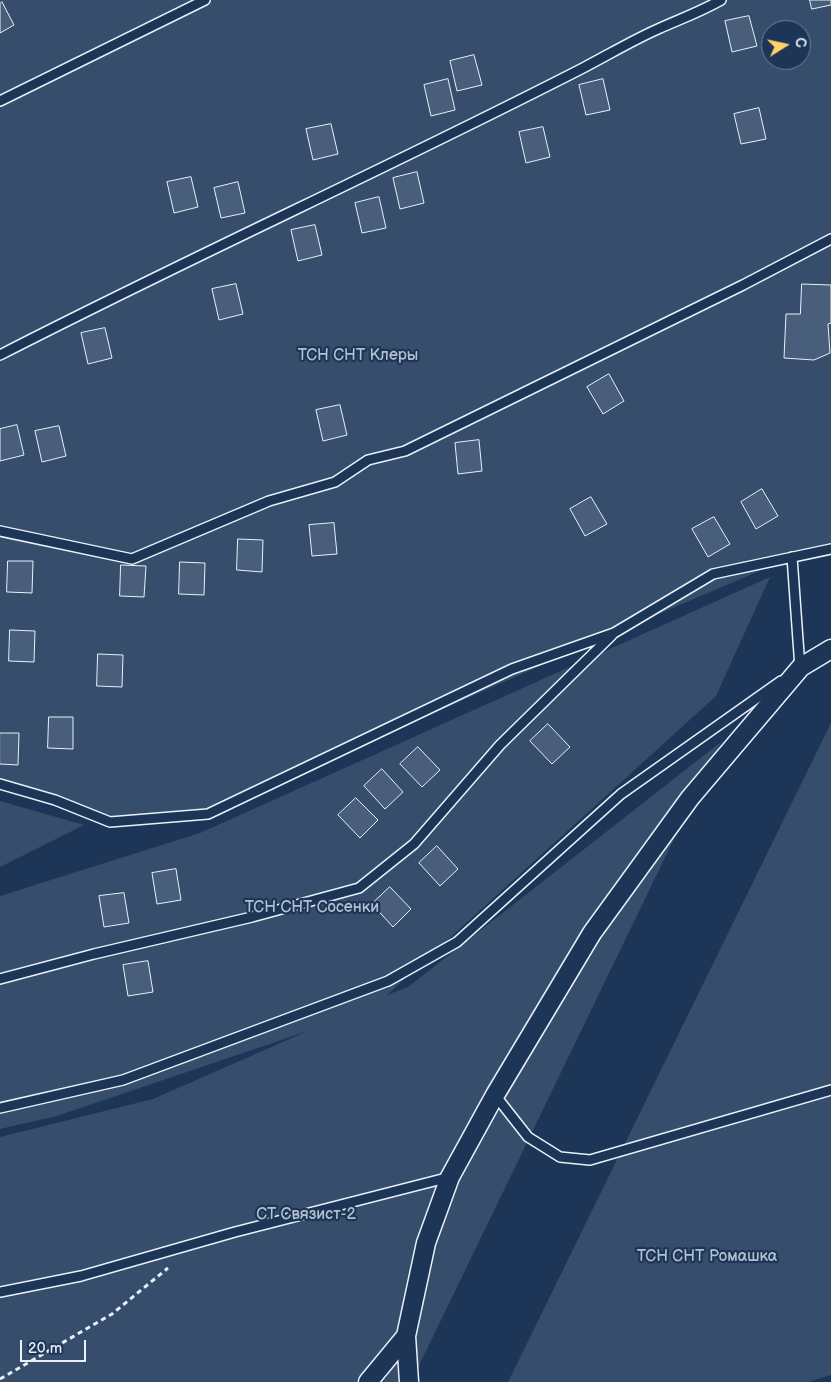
<!DOCTYPE html>
<meta charset="utf-8">
<style>
body{margin:0}
#map{position:relative;width:831px;height:1382px;overflow:hidden;background:#1d3557;font-family:"Balsamiq Sans",sans-serif}
canvas{display:block}
.north{position:absolute;left:761px;top:20px;width:50px;height:50px;box-sizing:border-box;background:#1d3557;border:1px solid #6e8097;border-radius:50%;rotate:80deg;font-size:14px;font-weight:700;line-height:20px;text-align:center;color:#e8f1f8}
.north::after{content:'';display:block;margin:auto;width:18px;height:22px;background:#ffd166;clip-path:polygon(50% 0,100% 100%,50% 72%,0 100%)}
.scale{position:absolute;left:20px;top:1340px;width:66px;height:22px;box-sizing:border-box;border:2px solid #e8f1f8;border-top:0;padding-left:6px;font-size:15px;line-height:18px;white-space:nowrap;color:#e8f1f8;-webkit-text-stroke:4px #1d3557;paint-order:stroke}
</style>
<div id="map">
<canvas width="831" height="1382"></canvas>
<div class="north">С</div>
<div class="scale">20 m</div>
</div>
<script>
const ctx = document.querySelector('canvas').getContext('2d');
ctx.lineJoin = 'round';
function fillPath(path, color) { ctx.fillStyle = color; ctx.fill(path, 'evenodd'); }
function trace(path, color, width, dash) { ctx.strokeStyle = color; ctx.lineWidth = width; ctx.lineCap = dash ? 'butt' : 'round'; ctx.setLineDash(dash || []); ctx.stroke(path); }
function write(font, color, halo, rows, align = 'center') {
  ctx.font = font + ' "Balsamiq Sans",sans-serif'; ctx.lineWidth = 4.5; ctx.setLineDash([]); ctx.textBaseline = 'middle'; ctx.strokeStyle = halo; ctx.fillStyle = color; for (const [text, x, y, turn = 0] of rows) {
    ctx.save(); ctx.translate(x, y); ctx.rotate((+turn || 0) * Math.PI / 180); ctx.textAlign = isNaN(turn) ? turn : align; if (halo) ctx.strokeText(text, 0, 0); ctx.fillText(text, 0, 0); ctx.restore();
  }
}
const green = new Path2D(`
 M 0,0 L 831,0 L 831,549 L 792,557 L 614,633 L 216,810 L 110,822 L 0,785 ZM 771,30 L 801,30 L 801,60 L 771,60 Z
 M 770,577 L 716,696 L 387,995 L 408,987 L 721,742 L 411,1382 L 0,1382 L 0,1137 L 153,1099 L 308,1031 L 57,1116 L 0,1129 L 0,896 L 200,833 Z
 M 831,723 L 831,1375 L 808,1382 L 508,1382 Z
 M 0,801 L 84,825 L 0,867 Z`);
const building = new Path2D(`
 M 810,0 L 831,0 L 831,5 L 812,9 Z
 M 2,2 L 14,25 L 0,33 L 0,4 Z
 M 749,16 L 757,46 L 732,52 L 725,21 Z
 M 474,55 L 482,85 L 457,91 L 450,61 Z
 M 448,79 L 455,110 L 431,116 L 424,85 Z
 M 603,79 L 610,110 L 586,115 L 579,85 Z
 M 759,108 L 766,139 L 741,144 L 734,114 Z
 M 331,124 L 338,154 L 313,160 L 306,129 Z
 M 543,127 L 550,157 L 526,163 L 519,132 Z
 M 417,172 L 424,203 L 400,209 L 393,178 Z
 M 191,177 L 198,207 L 174,213 L 167,182 Z
 M 238,182 L 245,213 L 221,218 L 214,188 Z
 M 379,197 L 386,228 L 362,233 L 355,203 Z
 M 315,225 L 322,255 L 298,261 L 291,230 Z
 M 236,284 L 243,314 L 219,320 L 212,289 Z
 M 802,284 L 831,285 L 831,323 L 828,324 L 830,353 L 814,360 L 784,358 L 786,314 L 800,314 Z
 M 105,328 L 112,358 L 88,364 L 81,333 Z
 M 609,374 L 624,401 L 603,414 L 587,387 Z
 M 340,405 L 347,435 L 323,441 L 316,410 Z
 M 17,425 L 24,455 L 0,461 L 0,429 Z
 M 59,426 L 66,456 L 42,462 L 35,431 Z
 M 479,440 L 482,471 L 458,474 L 455,443 Z
 M 762,489 L 778,516 L 756,529 L 741,502 Z
 M 591,497 L 607,524 L 585,536 L 570,509 Z
 M 714,517 L 730,544 L 708,557 L 692,529 Z
 M 334,523 L 337,554 L 312,556 L 309,525 Z
 M 238,539 L 263,540 L 262,572 L 237,570 Z
 M 8,561 L 33,561 L 32,593 L 7,592 Z
 M 180,562 L 205,563 L 204,595 L 179,594 Z
 M 121,565 L 146,566 L 144,597 L 120,596 Z
 M 10,630 L 35,631 L 34,662 L 9,661 Z
 M 98,654 L 123,655 L 122,687 L 97,686 Z
 M 49,717 L 73,717 L 73,749 L 48,748 Z
 M 548,724 L 570,747 L 552,764 L 530,741 Z
 M 0,733 L 19,733 L 18,765 L 0,764 Z
 M 418,747 L 440,770 L 422,787 L 400,764 Z
 M 382,769 L 403,792 L 385,809 L 364,786 Z
 M 356,798 L 378,820 L 360,838 L 338,815 Z
 M 437,846 L 458,869 L 440,886 L 419,863 Z
 M 176,869 L 181,900 L 157,904 L 152,873 Z
 M 390,887 L 411,909 L 393,927 L 372,904 Z
 M 124,893 L 129,923 L 104,927 L 99,896 Z
 M 148,961 L 153,992 L 128,996 L 123,965 Z`);
const path = new Path2D(`
 M 0,1379 L 112,1314 L 168,1268`);
const service = new Path2D(`
 M 0,101 L 205,0
 M 0,355 C 193,256 390,167 583,68 C 608,55 633,40 658,29 C 680,19 700,12 721,0
 M 0,531 L 132,559 L 269,501 L 335,482 L 368,460 L 405,451 L 743,285 L 831,239
 M 792,557 L 800,668
 M 0,784 L 55,800 L 110,822 L 208,814 L 512,669 L 614,633 L 713,574 L 831,549
 M 0,979 L 94,954 L 252,917 L 359,888 L 414,844 L 500,745 L 612,635
 M 495,1095 L 528,1137 L 560,1157 L 590,1160 L 831,1090
 M 0,1108 L 123,1080 L 388,981 L 457,942 L 621,794 L 781,681
 M 0,1292 L 81,1276 L 235,1232 L 450,1177`);
const minor = new Path2D(`
 M 368,1382 L 406,1336
 M 409,1382 L 406,1336 L 426,1243 L 450,1177 L 495,1095 L 592,933 L 690,798 L 801,667 L 831,649`);
const parkNames = [
 ["ТСН СНТ Клеры",358,356],
 ["ТСН СНТ Сосенки",312,908],
 ["СТ Связист-2",306,1215],
 ["ТСН СНТ Ромашка",707,1257]
];
fillPath(green, '#374d6c');
fillPath(building, '#495e7a');
trace(building, '#e8f1f8', 1);
trace(service, '#e8f1f8', 12);
trace(minor, '#e8f1f8', 21);
trace(path, '#e8f1f8', 3, [5, 4]);
trace(service, '#1d3557', 9);
trace(minor, '#1d3557', 18);
write('16px', '#b3c0ce', '#1d3557', parkNames);
</script>
